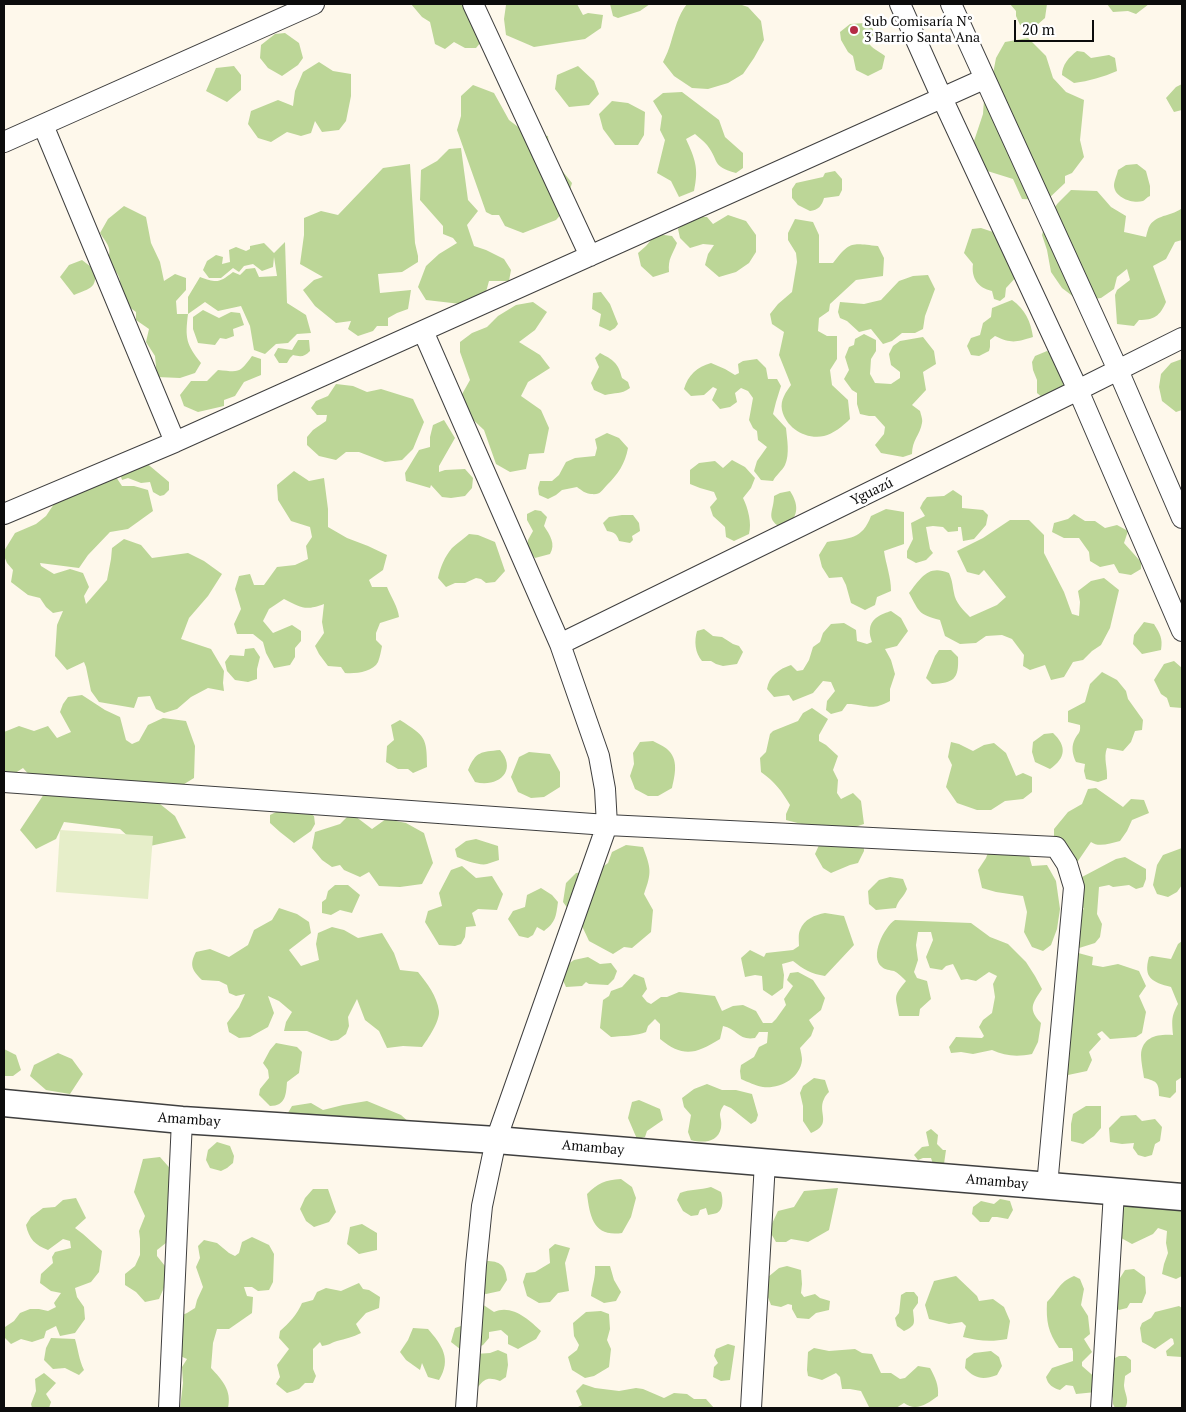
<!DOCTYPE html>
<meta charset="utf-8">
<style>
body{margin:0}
#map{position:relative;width:1186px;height:1412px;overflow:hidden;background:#fef8eb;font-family:"PT Serif",serif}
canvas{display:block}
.frame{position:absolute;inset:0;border:5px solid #0c0c0c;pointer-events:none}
.scale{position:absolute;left:1014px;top:20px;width:80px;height:22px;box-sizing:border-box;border:2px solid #0c0c0c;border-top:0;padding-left:6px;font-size:15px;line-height:18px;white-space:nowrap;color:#0c0c0c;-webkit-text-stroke:4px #fff;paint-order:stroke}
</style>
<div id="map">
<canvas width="1186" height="1412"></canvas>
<div class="frame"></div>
<div class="scale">20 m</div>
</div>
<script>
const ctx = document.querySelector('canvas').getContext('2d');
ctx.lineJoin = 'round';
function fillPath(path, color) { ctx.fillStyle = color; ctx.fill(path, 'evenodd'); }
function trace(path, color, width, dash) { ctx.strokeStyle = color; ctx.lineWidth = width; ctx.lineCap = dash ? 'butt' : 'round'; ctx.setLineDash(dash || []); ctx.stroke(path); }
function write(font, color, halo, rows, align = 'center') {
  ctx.font = font + ' "PT Serif",serif'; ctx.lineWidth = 5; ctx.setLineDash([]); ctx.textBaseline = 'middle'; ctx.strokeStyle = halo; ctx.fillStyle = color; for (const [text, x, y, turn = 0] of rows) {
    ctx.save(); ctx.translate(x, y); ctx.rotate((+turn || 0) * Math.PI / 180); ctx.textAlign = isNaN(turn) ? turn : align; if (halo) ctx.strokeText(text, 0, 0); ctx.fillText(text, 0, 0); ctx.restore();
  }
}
const forest = new Path2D(`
 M 411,4 L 483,4 L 492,29 L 476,48 L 465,48 L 454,42 L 445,49 L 435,44 L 430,22 L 422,17 Z
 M 504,4 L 577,4 L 583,15 L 588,13 L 603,15 L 601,28 L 585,39 L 534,47 L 506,35 L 504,19 L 506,5 Z
 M 610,4 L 650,4 L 640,11 L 618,18 L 613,16 Z
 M 687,4 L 739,4 L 748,7 L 761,21 L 764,40 L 754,58 L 743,74 L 728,83 L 708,89 L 692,88 L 674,76 L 663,62 C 666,56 669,49 671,42 C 675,29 678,15 687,4 Z
 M 1010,4 L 1047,4 L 1045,18 L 1037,25 L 1020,25 L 1016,16 L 1016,11 Z
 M 1107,4 L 1149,4 L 1136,14 L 1128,11 L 1113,12 Z
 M 865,23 L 873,29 L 873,36 L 868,42 C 872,49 879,51 885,56 L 882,69 L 868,76 L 856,70 L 853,56 L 848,52 L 841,40 L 840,32 L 850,24 Z
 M 285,33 L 299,43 L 303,58 L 298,65 L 282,76 L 268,68 L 260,58 L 261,45 L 275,34 Z
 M 1028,38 L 1046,56 L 1053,78 L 1066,92 L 1084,100 L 1080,140 L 1084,157 L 1072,173 L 1065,176 L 1065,183 L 1047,200 L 1022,199 L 1013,179 L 981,169 L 978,150 L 974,141 L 983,114 L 984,100 L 992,79 L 996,58 L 1005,42 Z
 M 1077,51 L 1084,52 L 1091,58 L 1109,55 L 1115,58 L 1117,71 C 1103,77 1089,81 1074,83 L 1062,75 C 1062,65 1069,57 1077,51 Z
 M 319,62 L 333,71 L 351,74 L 351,96 L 346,121 L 339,130 L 322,132 L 315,121 L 311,133 L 301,136 L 287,132 L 271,142 L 258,138 L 248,124 L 251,111 L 278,100 L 293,106 L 295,91 L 303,72 Z
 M 234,66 L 241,75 L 241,90 L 227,102 L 206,91 L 216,68 Z
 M 578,66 L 594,81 L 599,94 L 589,105 L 569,107 L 555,89 L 557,75 Z
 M 1182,84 L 1182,110 L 1174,112 L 1166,98 L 1176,87 Z
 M 473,85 L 494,93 L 509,120 L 526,133 L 548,136 L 550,156 L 572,183 L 563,212 L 556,220 L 523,233 L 505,226 L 499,215 L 492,215 L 486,212 L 457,130 L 461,116 L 461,96 Z
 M 682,92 L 719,120 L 725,137 L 743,153 L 743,168 L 736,173 C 711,166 720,162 707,145 C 704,141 699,138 695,134 L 686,139 C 695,159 699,168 694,191 L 679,197 L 671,181 L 657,173 L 665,140 L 660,130 L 662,116 L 653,101 L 663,93 Z
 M 612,101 L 628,103 L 645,112 L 644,135 L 638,145 L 615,145 L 603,129 L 599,114 Z
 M 461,148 L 468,200 L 478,211 L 467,225 L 474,246 L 486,250 L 504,259 L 511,270 L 509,281 L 489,281 L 486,292 L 461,304 L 426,300 L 418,287 L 426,266 L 439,254 L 457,243 L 453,238 L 443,234 L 443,226 L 420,200 L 421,170 L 437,161 L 449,149 Z
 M 410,164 L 415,243 L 418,256 L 418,262 L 402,272 L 378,274 L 380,293 L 411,290 L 408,309 L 397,313 L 388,318 L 388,326 L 377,326 L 373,331 L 358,336 L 348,329 L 351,321 L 336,323 L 315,306 L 303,290 L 314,280 L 323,277 L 300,264 L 304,235 L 304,218 L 321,211 L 338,215 L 383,168 Z
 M 1137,164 L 1146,171 L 1150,186 L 1150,196 C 1147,197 1145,200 1143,201 C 1133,204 1115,198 1114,186 C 1114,181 1117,175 1118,170 L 1126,165 Z
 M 835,171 L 842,179 L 842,190 L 839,196 L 824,198 C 822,206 818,210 810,211 L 798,205 L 792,198 L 792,189 L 796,183 L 823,177 L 825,173 Z
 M 1071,190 L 1097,191 L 1111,207 L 1126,216 L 1124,232 L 1146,237 C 1147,233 1148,228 1150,225 C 1158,214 1173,216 1182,208 L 1182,240 L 1175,242 L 1166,259 L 1153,266 L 1166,302 C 1160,316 1154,320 1139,320 L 1134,326 L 1117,324 L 1115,295 L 1117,290 L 1130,280 L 1127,269 L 1117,277 L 1114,289 L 1101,298 L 1079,301 L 1062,288 L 1051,272 L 1047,250 L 1042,235 L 1047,217 L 1058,203 Z
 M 124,206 L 146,217 L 151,243 L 160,262 L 164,281 L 175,274 L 186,278 L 186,290 L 176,301 L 177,314 L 188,314 L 188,297 L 200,277 C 217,283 219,283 233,272 L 240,275 L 246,269 L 255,268 L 259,277 L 277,276 L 274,257 L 273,267 L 262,271 L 253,264 L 244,266 L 239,272 L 233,268 L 221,278 L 209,278 L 203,270 L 207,261 L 216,255 L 223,257 L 222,264 L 230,262 L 229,250 L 236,247 L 246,251 L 250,249 L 250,246 L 264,243 L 274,253 L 285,242 L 287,303 L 306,315 L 311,333 L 297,334 L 288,343 L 276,344 L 265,354 L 254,350 L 250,326 L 241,306 L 218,311 L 205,302 L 188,314 C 185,338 186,344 201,363 L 195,373 L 180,378 L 157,377 L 155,356 L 146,342 L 149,329 L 136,320 L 136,312 C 133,310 129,307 127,305 C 115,289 128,277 107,264 C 112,247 109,247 100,233 L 108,219 Z
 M 728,215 L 746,221 L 756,235 L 756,252 L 749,263 L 736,272 L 719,277 L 705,265 L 708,254 L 714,245 L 703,244 L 690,248 L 680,238 L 678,229 C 687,219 695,217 707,217 L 713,224 Z
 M 795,219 L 813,222 L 819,235 L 819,263 L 833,263 C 850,241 851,243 878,246 L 884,258 L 883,276 L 856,280 L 830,304 L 829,311 L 819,318 L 818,331 L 827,336 L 837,336 L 837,359 L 830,370 L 832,385 L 848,400 L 850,419 C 843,426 833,434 824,436 C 806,440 786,428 782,410 C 780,400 786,392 791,385 L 779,355 L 784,332 L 772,324 L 770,314 L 778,304 L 792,292 L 797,262 L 796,253 L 788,240 L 788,233 Z
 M 981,228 L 999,234 L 1018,275 L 1006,288 L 1005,297 L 1000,301 L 994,299 L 992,291 C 978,288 971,278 973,264 L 964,253 L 972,229 Z
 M 656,234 L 672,236 L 677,243 C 672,256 668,258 669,272 L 653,277 L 641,266 L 638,253 L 646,246 Z
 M 82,260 L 95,270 C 97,289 90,288 74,295 L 60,277 L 69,265 Z
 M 928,275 L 935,289 L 925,316 L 923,329 L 915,333 L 902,333 L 892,341 L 883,344 L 871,329 L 859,332 L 847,321 L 840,318 L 838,312 L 840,302 L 864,304 L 881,300 L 899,281 L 913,276 Z
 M 601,292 L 610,304 L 618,324 L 615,328 L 610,331 L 599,326 L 601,314 L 592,309 L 593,293 Z
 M 1012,300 C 1025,309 1031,322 1033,337 C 1016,342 1012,344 995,336 L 990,340 L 990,347 L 989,351 L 979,356 L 971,355 L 967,346 L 971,338 L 980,335 L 983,323 L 991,317 L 992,308 Z
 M 533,302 L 547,312 L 535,330 L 519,342 L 540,355 L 550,368 L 528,382 L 521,396 L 541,410 L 549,428 L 544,453 L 529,454 L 526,469 L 510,472 L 496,464 L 484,430 L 468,415 L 461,396 L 470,380 L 460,352 L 460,342 L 472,333 L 487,327 L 498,316 L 516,305 Z
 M 203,310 L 219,318 L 231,312 L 240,313 L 244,325 L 233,329 L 234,336 L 226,339 L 220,338 L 215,345 L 198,343 L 193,329 L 193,317 Z
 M 864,334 L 876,340 L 876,351 L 871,359 L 870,374 L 875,383 L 891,384 L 900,378 L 900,372 L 891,365 L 889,354 L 893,346 L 900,341 L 923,337 L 934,351 L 936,364 L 923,372 L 926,390 L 912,405 L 920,411 C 921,415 923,420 922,423 C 920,435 912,440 912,454 L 903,457 L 881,453 L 875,445 L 884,434 L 885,427 L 875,416 L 869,416 L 860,414 L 857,404 L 857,393 L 852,390 L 844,379 L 849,370 L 845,357 L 849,347 L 854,345 L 855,339 Z
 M 298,340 L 309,340 L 310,351 C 304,357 301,357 293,355 L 290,358 L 287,363 L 279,363 L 274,355 L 278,348 L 292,350 Z
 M 1047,351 L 1059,356 L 1068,386 L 1043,398 L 1037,393 L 1037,380 L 1033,370 L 1032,362 L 1035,356 Z
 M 600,353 C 613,360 618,362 622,378 L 628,382 L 630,388 C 620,395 616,392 605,395 L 594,390 L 591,383 L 599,367 L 595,358 Z
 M 252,356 L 261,359 L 261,375 L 244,382 L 235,396 L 224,400 L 224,406 L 198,412 L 184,406 L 180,395 L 191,381 L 207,381 L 218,370 C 239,372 239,374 252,356 Z
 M 757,359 L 766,368 L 768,379 L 777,379 L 781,386 L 776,402 L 773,414 L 786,428 C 787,439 790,454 785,465 C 782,471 776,475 773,481 L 761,480 L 754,471 L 757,461 L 767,447 L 758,440 L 757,431 L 753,428 L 749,420 L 753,398 L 748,391 L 741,388 L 735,393 L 737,402 L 730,407 L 720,409 L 712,400 L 717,389 L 713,387 L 704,395 L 691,396 L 684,389 C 688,375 697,367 711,363 L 725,369 L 735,375 L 739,373 L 738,364 L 743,361 Z
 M 1182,359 L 1182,410 L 1176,412 L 1162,401 L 1159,387 L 1161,374 L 1171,363 Z
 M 336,384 L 353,386 L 367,392 L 381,389 L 413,399 L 424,422 L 413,449 L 402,460 L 385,462 L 359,452 L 346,452 L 336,460 L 319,456 L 307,445 L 307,437 L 313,430 L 326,421 L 327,415 L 317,415 L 311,408 L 316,401 L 328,396 Z
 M 444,420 L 455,438 L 439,466 L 439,472 L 445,470 L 465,469 L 473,478 L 472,488 L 465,496 L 451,498 L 442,497 L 431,485 L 430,488 L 406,481 L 405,473 L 419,450 L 430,447 L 430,437 L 433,425 Z
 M 607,433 L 619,438 L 628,448 C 625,464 618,474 607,485 C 601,491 601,495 591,494 C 586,494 581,490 577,487 L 562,490 L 556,495 L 548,499 L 539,495 L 538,488 L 540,481 L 552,481 L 559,475 L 566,462 L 575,458 L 595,456 L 597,448 L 595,439 Z
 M 732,460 L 745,467 L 755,478 L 751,488 L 743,498 C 748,508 752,523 749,534 L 734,541 L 726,537 L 725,527 L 713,516 L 710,507 L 717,499 L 714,492 L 700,488 L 690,484 L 690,470 L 699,463 L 715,461 L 723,468 Z
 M 144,461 L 169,482 L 169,490 L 164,495 L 160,496 L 153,492 L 150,482 L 141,483 L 128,478 L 122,480 L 119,470 Z
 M 294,471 L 309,481 L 324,478 L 328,509 L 328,527 L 347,538 L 368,546 L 387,555 L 383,570 L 369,580 L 372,587 L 387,587 C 391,597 398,607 399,617 L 380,623 L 376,633 L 376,640 L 382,646 C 381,651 380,657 378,662 C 373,672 355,674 345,673 L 341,667 L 328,666 L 319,654 L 315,646 L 324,633 L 322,622 L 324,604 C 305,611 302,608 284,599 L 269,609 L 263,621 L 273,633 L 292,625 L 301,631 L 301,641 L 295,648 L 295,657 L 290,665 L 274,668 L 266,653 L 263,642 L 253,634 L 237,634 L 234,624 L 241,609 L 235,589 L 239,576 L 250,574 L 254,585 L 264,585 L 277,567 L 295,565 L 308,559 L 306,546 L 312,537 L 310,527 L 291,521 L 278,500 L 277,485 Z
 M 114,474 L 122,486 L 134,486 L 148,490 L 153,511 L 128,529 L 110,532 L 88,555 L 79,568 L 40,563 L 41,566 L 54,574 L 70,569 L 83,573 L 89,587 L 84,596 L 86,604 L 107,580 L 111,559 L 112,548 L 124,539 L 141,545 L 152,558 L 188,553 L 204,561 L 222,574 L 208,596 L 189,618 L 181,639 L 211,649 L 224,671 L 223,683 L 224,691 L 208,688 L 191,697 L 177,709 L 164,713 L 156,709 L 150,696 L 138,697 L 134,708 L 99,702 L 91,691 L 86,667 L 84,662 L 67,670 L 55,656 L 57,625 L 63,611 L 53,613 L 46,607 L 40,598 L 28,595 L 11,582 L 13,570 L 7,563 L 4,556 L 4,551 L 15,533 L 36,524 L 46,516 L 56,501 Z
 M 953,490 L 962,496 L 962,508 L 983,510 L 988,515 L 986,525 L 974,539 L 963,541 L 961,527 L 958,527 L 958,531 L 948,532 L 943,527 L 933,526 L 926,527 L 930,549 L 933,553 L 926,560 L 916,563 L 907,558 L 907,551 L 913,539 L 911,523 L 925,516 L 920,508 L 923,502 L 927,497 L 944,496 Z
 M 790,491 C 796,500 800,512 791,521 C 788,524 783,525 780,527 C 765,518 774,511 774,496 L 780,493 Z
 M 886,509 L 904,512 L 904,544 L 884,551 C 886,565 891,577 891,591 L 877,597 L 875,605 L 865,610 L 851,603 L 846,585 L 842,577 L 829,578 L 822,567 L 819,555 L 827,542 C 849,538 862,540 871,516 Z
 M 535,510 L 541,511 L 547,517 L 544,526 C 550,535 556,544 550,554 L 535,558 L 527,547 L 528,540 L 533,531 L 527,520 L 527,514 Z
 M 1074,514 L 1085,521 L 1095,521 L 1105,528 L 1117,525 L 1128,531 L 1124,543 L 1141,562 L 1141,569 L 1131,575 L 1119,573 L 1114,564 L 1100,567 L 1090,561 L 1089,552 L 1079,538 L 1064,538 L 1052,532 L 1054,523 L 1068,519 Z
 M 622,515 L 633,515 L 639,523 L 640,531 L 632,536 L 633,540 L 630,543 L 619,541 C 617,534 614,532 607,531 L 603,523 L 609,517 Z
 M 1010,520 L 1029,520 L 1044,535 L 1044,553 L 1064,592 L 1072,614 L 1079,616 L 1080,602 L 1078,591 L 1091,581 L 1104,578 L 1119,590 L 1110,628 L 1101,645 L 1092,651 L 1083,660 L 1073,662 L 1064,677 L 1051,680 L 1045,665 L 1030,670 L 1023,666 L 1024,655 L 1012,639 L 1002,635 L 986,636 L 976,643 L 960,644 L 945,636 L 940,620 C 918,614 920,613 909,593 C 921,578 928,564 949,573 C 953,583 952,584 954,593 C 955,602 964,611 970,617 L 997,605 L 1006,597 L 984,570 L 979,575 L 967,572 L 957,551 L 983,538 Z
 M 469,534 L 478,535 L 495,542 L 505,571 L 495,582 L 486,583 L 481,579 L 476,578 L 465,583 L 455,583 L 446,587 L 438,578 C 440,568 445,556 452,548 C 457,543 464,539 469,534 Z
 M 891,611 L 901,618 L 908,631 L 897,646 L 885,649 L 891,660 L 895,674 L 890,689 L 890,701 C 870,712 867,704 847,704 L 842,711 L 831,714 L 826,710 L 827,701 L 835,691 L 831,682 L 823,681 L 813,693 L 793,701 L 789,695 L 774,697 L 767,689 C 769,676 779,669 791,665 L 797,671 L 803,670 L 809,660 L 813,647 L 820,642 L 823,633 L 831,624 L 844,623 L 856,630 L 857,641 L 867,644 L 872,642 C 871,639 869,633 870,629 C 871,618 882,614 891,611 Z
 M 1144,622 L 1154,624 C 1160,634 1163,638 1161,650 L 1142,654 L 1133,644 L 1134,635 Z
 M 704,629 L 713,636 L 722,637 L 733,644 L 739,646 L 743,652 L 737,664 L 723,666 L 716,664 L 711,661 L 702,661 C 695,653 694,641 697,631 Z
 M 254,648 L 260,657 L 257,669 L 257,679 L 248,682 L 235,680 L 227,671 L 225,662 L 230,655 L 244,656 L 245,649 Z
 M 939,650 L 951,650 L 958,657 C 959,679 954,683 932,684 L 926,678 L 935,656 Z
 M 1174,661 L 1182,668 L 1182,708 L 1170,707 L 1167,698 L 1161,694 L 1154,680 L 1164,664 Z
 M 1102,672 L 1117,680 L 1126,691 L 1128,699 L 1143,720 L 1142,730 L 1135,731 L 1131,742 L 1123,751 L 1107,748 C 1103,758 1108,768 1107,779 L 1098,782 L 1086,779 L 1084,771 L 1085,764 L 1076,762 C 1073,756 1071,748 1074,741 C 1077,733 1081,734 1080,725 L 1068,722 L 1068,711 L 1085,702 L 1090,684 Z
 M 82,695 L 105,710 L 120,717 L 126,740 L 132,744 L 139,741 L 148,725 L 163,718 L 186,721 L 195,746 L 194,778 L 176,789 L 160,804 L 175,816 L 186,838 L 141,848 L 120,829 L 64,822 L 56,839 L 36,849 L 20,830 L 48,788 L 32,778 L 23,768 L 9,777 L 4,772 L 4,732 L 19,726 L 34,731 L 48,726 L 57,738 L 71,732 L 60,712 L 63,704 L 68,697 Z
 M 812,708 L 828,719 L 819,735 L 819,741 L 826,745 L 838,756 L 833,770 L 838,780 L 837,793 L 841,799 L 853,793 L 861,801 L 864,824 L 852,828 L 863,832 L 864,851 L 858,863 L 850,865 L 831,873 L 823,868 L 815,854 L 819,845 L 809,826 L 786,820 L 786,814 L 790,805 C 781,790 775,782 761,772 L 760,758 L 766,752 L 770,734 L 773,731 L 798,721 L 803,713 Z
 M 400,720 C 425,736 427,737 427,767 L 413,773 L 408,769 L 398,769 L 386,762 L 387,746 L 394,740 L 391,725 Z
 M 1053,733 C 1067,746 1066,758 1050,769 L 1035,762 L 1032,752 L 1033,742 L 1044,734 Z
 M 653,741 C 658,744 664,746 667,749 C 679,759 675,775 672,788 L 658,796 L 648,796 L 635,789 L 630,776 L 634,764 L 633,753 L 640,742 Z
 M 951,742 L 959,744 L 973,751 L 984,745 L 994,743 L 1006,753 L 1016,776 L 1023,773 L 1032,777 L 1032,792 L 1023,799 L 1005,801 L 991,810 L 977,810 L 957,803 L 946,787 L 952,765 L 948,757 Z
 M 500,750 C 518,771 498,788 475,782 L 468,770 C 476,751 481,752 500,750 Z
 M 529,752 L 550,754 L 560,772 L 560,787 L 544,797 L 531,798 L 518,792 L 511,777 L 519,757 Z
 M 1096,788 L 1123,807 L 1131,799 L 1144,800 L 1149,813 L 1132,820 L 1127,831 L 1120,841 C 1110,843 1099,848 1091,842 L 1078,861 L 1071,861 L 1054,854 L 1054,829 L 1068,812 L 1082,804 L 1088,789 Z
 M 282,809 L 303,809 L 314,816 L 315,824 L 311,831 L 294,843 L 280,832 L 270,823 L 270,815 Z
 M 351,813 L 372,829 L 386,819 L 406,823 L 424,833 L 433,863 L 422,884 L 400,887 L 379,886 L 369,872 L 360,877 L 344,870 L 340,865 L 332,867 L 322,860 L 312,848 L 315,832 L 340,824 Z
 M 476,839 L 498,846 L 499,860 C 495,861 491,863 487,864 C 480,866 464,860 457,857 L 455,849 L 466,841 Z
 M 993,839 L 1028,852 L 1032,866 L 1047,865 L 1056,881 L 1060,909 L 1057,929 L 1051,945 L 1043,951 L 1032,947 L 1024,932 L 1027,912 L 1023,896 L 996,892 L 982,888 L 978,870 L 986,858 Z
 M 626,845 L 643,847 C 651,869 652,872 644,894 L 653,910 L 651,932 L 632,948 L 624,947 L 613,954 L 589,941 L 582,926 L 580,914 L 574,917 L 563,902 L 566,883 L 576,873 L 597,871 L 608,863 L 612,852 Z
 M 1182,848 L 1182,885 L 1177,892 L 1168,897 L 1157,894 L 1153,885 L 1157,865 L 1163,855 Z
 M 1125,857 L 1146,869 L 1146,879 L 1143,887 L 1136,889 L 1129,885 L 1113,887 L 1109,885 L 1099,887 L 1097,914 L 1102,924 L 1100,937 L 1095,943 L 1076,949 L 1077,914 L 1084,909 C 1075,895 1077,891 1082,877 L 1116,859 Z
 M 462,866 L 476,878 L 492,876 L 503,894 L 497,910 L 478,909 L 472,913 L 476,926 L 466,927 L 465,937 L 461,944 L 455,946 L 439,945 L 425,922 L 428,911 L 442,906 L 439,893 L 451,870 Z
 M 890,877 L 903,879 L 907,889 C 904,897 898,900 896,908 L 876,910 L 869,904 L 868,891 L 879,880 Z
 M 335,885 L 348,885 L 360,895 L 352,913 L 340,910 L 331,915 L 322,913 L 322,902 L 326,899 L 328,891 Z
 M 541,888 L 552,895 L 558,902 C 556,916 556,922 544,931 L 537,927 L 533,935 L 528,938 L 519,936 L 508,919 L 513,911 L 525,907 L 527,895 Z
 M 279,908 L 297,914 L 309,922 L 311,933 L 289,950 L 301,966 L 319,960 L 316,944 L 318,933 L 332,927 L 344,930 L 358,938 L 382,933 L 394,953 L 400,970 L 418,972 C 427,983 437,996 439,1011 C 440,1021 428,1039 422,1047 L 403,1046 L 387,1048 L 379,1031 L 365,1020 L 357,999 L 348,1017 L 349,1026 L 346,1034 L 338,1040 L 331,1041 L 307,1031 L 284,1031 L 286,1022 L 292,1012 L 279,1001 L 268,996 L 274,1013 L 268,1027 L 250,1037 L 239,1038 L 229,1032 L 227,1023 L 239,1007 L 245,994 L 236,996 L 229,993 L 227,985 L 219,981 L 202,980 C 192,970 189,965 196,952 L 210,949 L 229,957 L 248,945 L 254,930 L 272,920 Z
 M 825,913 L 844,916 L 854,945 L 825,976 C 811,974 803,969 793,961 L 782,964 L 784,975 L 783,988 L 772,996 L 763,990 L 762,976 L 755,975 L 745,977 L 741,958 L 750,950 L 764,957 L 766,953 L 793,950 L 799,946 C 799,941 798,934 800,930 C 804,919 815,915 825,913 Z
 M 895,920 L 971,923 L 990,937 L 1008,944 L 1026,962 L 1035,976 L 1042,989 C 1032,1004 1028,1009 1041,1023 L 1038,1042 L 1032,1054 C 1017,1057 1005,1056 992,1050 L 973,1054 L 961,1052 L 951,1053 L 949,1047 L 956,1037 L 982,1038 L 984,1036 L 979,1027 L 983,1020 L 992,1013 L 995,997 L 993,984 L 997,976 L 989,972 L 976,981 L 967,979 L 961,980 L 953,964 L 946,966 L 942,970 L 930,968 L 926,957 L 933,940 L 931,932 L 918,932 L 916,945 L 918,960 L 914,972 L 917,978 L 927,981 L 931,999 L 920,1009 L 919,1016 L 899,1016 C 896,996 892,998 906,981 C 902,977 898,973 894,971 C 890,970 885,970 882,967 C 869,957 884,927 895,920 Z
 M 1182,941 L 1182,1077 L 1176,1081 L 1176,1092 L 1170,1098 L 1159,1096 C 1159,1083 1157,1081 1144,1078 C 1143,1071 1141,1062 1141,1055 C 1142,1036 1159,1034 1173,1035 C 1172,1020 1171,1017 1178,1004 L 1171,987 C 1152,982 1143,978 1149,957 L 1152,956 L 1171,959 L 1178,944 Z
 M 1071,951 L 1093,957 L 1092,965 L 1103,967 L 1118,964 L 1139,971 L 1146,986 L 1139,996 L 1146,1012 L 1142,1033 L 1136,1037 L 1110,1039 L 1102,1031 L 1097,1034 L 1101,1039 L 1089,1052 L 1092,1060 L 1087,1071 L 1068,1075 L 1063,1066 Z
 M 588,957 L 600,964 L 611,963 L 617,971 L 614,979 L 608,985 L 589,984 L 586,982 L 582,986 L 566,987 L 561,976 L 564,967 L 574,960 Z
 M 798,972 L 813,980 L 825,998 L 821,1010 L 809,1020 L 814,1028 L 811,1036 L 800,1048 C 801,1052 802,1057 802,1060 C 800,1079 779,1089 763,1087 C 756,1086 748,1082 741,1079 L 740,1071 L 741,1065 L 754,1057 L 759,1047 L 767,1043 L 768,1032 L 759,1032 L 755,1038 C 739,1041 737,1029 723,1026 L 720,1039 C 696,1054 683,1058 660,1039 L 660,1024 L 655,1019 L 648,1026 L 646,1032 C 638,1036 620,1036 611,1037 L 600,1028 L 603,1000 L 609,996 L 611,991 L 622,987 L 634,974 L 644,978 L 647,989 L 642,996 L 647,1002 L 651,1004 L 661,997 L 667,997 L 679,992 L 715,996 L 722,1011 L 733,1006 L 743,1005 L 756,1011 L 763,1023 L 772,1023 L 776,1019 L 786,1005 L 784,999 L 793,986 L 787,980 L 790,973 Z
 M 276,1043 L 297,1047 L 302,1052 L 299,1073 L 287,1082 C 286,1094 286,1106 270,1106 L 259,1095 L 260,1089 L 269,1078 L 268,1070 L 263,1063 L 270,1050 Z
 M 4,1049 L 16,1055 L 21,1070 L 13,1076 L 4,1076 Z
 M 58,1053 L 72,1059 L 83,1074 L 70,1094 L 46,1090 L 30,1076 L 34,1065 Z
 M 814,1078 L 825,1080 L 829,1092 C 827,1094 825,1096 824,1099 C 817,1113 833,1124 811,1133 L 803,1121 L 803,1106 L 800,1093 L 803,1086 Z
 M 707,1084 L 722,1090 L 736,1090 L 752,1094 L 758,1115 L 756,1121 L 751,1124 L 731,1108 L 724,1105 C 716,1116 723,1117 721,1128 C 718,1143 702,1143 691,1140 L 688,1132 L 691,1115 L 684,1107 L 682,1098 L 694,1089 Z
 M 639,1100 L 660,1109 L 663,1120 L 647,1131 L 645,1137 L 637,1139 L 628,1118 L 632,1102 Z
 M 367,1101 L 401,1115 L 411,1124 L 393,1147 L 317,1142 L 313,1135 L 285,1118 L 292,1106 L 311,1103 L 323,1110 L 343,1105 Z
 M 1086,1106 L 1101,1106 L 1101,1128 L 1094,1136 L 1083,1144 L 1071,1141 L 1071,1124 L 1073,1114 Z
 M 1136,1115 L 1142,1121 L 1155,1119 L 1162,1127 L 1160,1141 L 1155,1144 L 1152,1155 L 1145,1157 L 1138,1155 L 1133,1148 L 1134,1143 L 1122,1144 L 1110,1142 L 1109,1128 L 1121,1116 Z
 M 931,1129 L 938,1135 L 937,1144 L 943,1150 L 946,1150 L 944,1164 L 933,1164 L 931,1158 L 923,1158 L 918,1160 L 914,1155 L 922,1147 L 929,1146 L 926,1132 Z
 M 217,1142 L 230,1146 L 234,1156 L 233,1163 L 227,1168 L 221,1171 L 210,1168 L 206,1160 L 208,1150 Z
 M 160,1157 L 175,1174 L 168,1204 L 171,1239 L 157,1250 L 157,1256 L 169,1271 L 166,1283 L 159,1299 L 145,1302 L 136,1292 L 125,1285 L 125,1274 L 135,1266 L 140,1255 L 140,1239 L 139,1231 L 145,1216 L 134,1192 L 143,1159 Z
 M 621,1179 L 632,1187 L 636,1198 L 631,1217 L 622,1233 C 594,1237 590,1218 587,1194 C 598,1183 605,1180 621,1179 Z
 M 711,1187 L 721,1192 C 723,1198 724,1209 717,1213 C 715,1214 711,1214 708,1215 L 706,1208 L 700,1210 L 698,1215 L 691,1216 L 683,1211 L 677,1200 L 680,1193 C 690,1189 700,1190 711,1187 Z
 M 838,1188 L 829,1230 L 808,1242 L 791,1239 L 786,1242 L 776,1242 L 769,1230 L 778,1211 L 794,1207 L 804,1191 Z
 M 313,1189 L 328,1189 L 336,1212 L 329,1222 L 314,1227 L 306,1221 L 300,1209 L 305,1198 Z
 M 76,1198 L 86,1218 L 75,1228 L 83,1234 L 102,1251 L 99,1272 L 91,1282 L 75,1288 L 77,1297 L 84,1307 L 85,1319 L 75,1333 L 60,1336 L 56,1326 L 46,1331 L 44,1338 L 32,1342 L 21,1339 L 11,1344 L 4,1337 L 5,1327 L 14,1321 L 20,1313 L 30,1309 L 39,1309 L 48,1311 L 56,1307 L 54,1303 L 61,1293 L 51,1291 L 40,1283 L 41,1274 L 53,1263 L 52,1257 L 55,1252 L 71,1248 L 70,1241 L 63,1239 L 48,1250 C 35,1245 29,1239 26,1225 L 31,1217 L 43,1208 L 55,1207 L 63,1200 Z
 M 1000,1199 L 1010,1201 L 1013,1210 L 1008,1219 L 997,1217 L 992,1217 L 989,1222 L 980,1222 L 972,1214 L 973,1207 L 981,1201 L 994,1204 Z
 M 1122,1204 L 1153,1206 L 1164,1209 L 1178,1207 L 1182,1211 L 1182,1276 L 1176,1279 L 1162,1274 L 1164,1264 L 1168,1253 L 1166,1243 L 1167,1231 L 1158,1228 L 1153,1234 L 1132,1244 L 1114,1234 Z
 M 362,1224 L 377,1233 L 377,1250 L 359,1254 L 347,1244 L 350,1227 Z
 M 252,1237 L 269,1245 L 274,1254 L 273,1282 L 269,1290 L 258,1291 L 252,1287 L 244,1287 L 247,1296 L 253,1297 L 252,1313 L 229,1329 L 217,1329 L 213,1343 L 211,1368 C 222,1380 232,1390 228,1408 L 180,1408 L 183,1383 L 182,1367 L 187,1359 L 171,1352 L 173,1319 L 187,1313 L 195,1308 L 197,1300 L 203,1287 L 196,1267 L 200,1258 L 198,1246 L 204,1240 L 217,1243 L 229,1253 L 235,1256 L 239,1253 L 242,1242 Z
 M 555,1244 L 570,1248 L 565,1263 L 569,1291 L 558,1293 L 550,1302 L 539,1303 L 527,1296 L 523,1282 L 526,1273 L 535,1272 L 550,1263 L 549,1249 Z
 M 476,1261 C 494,1261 505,1259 507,1280 L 500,1291 L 486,1294 L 474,1291 Z
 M 595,1266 L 610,1266 L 614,1280 L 621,1292 L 616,1301 L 604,1303 L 591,1296 C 592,1285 596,1276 595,1266 Z
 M 787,1266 L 801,1270 L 802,1284 L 801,1293 L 804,1297 L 815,1294 L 820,1298 L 830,1301 L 829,1310 L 816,1313 L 809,1319 L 797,1318 L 792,1309 L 792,1305 L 788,1304 L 781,1307 L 771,1305 L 766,1292 L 768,1277 L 779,1268 Z
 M 1134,1269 L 1145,1277 L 1146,1293 L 1142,1303 L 1130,1303 L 1127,1308 L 1119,1310 L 1108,1302 L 1111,1284 L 1120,1278 L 1125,1270 Z
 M 956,1276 L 977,1296 L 979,1301 L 993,1299 L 1004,1307 L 1010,1321 L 1007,1339 C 992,1342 978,1341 963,1337 L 966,1326 L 962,1322 L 949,1324 L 929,1319 L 925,1305 L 934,1281 Z
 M 1074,1276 L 1080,1279 L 1084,1289 L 1081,1305 L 1088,1316 L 1090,1334 L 1084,1339 L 1092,1352 L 1082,1362 L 1082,1366 L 1098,1380 L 1096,1392 L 1076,1394 L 1073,1386 L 1066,1385 L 1060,1390 C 1053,1388 1048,1385 1046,1377 L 1052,1368 L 1073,1361 L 1073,1352 L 1072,1348 L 1059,1348 C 1048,1332 1046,1321 1047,1302 C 1058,1291 1059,1282 1074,1276 Z
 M 359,1283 L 363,1289 L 369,1290 L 380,1297 L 379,1308 L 366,1313 L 356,1324 L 361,1333 C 353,1337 345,1339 337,1341 C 330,1343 330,1345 322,1346 L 320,1342 L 313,1349 L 313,1369 L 316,1376 L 313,1383 L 305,1383 L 299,1389 L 287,1393 L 276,1384 L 280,1377 L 277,1365 L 289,1349 L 279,1338 L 280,1331 C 289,1323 297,1315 302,1303 L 313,1300 L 317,1292 L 326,1288 L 341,1291 Z
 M 906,1292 L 914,1292 L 918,1297 L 918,1303 L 913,1310 C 914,1323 917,1325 904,1331 L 897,1326 L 895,1318 L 899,1313 L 901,1295 Z
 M 482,1304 L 494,1312 C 512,1304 529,1320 541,1331 L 536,1339 L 518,1349 L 508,1344 L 508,1336 L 501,1330 L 489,1332 L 489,1338 L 483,1345 L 465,1353 L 451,1342 L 455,1328 L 461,1326 L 466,1310 Z
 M 1179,1306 L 1182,1308 L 1182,1357 L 1167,1356 L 1166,1351 L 1174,1344 L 1173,1339 L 1171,1338 L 1155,1349 L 1142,1342 L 1140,1328 L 1142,1323 L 1151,1318 L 1155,1312 Z
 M 601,1311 L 609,1314 L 610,1329 L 607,1340 L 611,1349 L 609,1367 L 594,1376 L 585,1378 L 572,1370 L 568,1357 L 577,1350 L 579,1345 L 574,1336 L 573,1323 L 586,1312 Z
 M 413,1328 L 428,1329 C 442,1345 452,1359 439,1380 L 428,1377 L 422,1363 L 420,1370 L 406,1360 L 400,1352 L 408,1340 Z
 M 51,1338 L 75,1339 C 78,1349 79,1360 84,1370 L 79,1375 L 65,1368 L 53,1369 L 44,1360 L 46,1348 Z
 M 728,1344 L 735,1346 L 730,1380 L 721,1381 L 713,1377 L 714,1367 L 718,1363 L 714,1356 L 716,1349 Z
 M 814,1348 L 829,1351 L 855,1349 L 862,1353 L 872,1354 L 881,1373 L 891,1373 L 900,1379 L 905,1378 L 918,1366 L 930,1368 C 935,1377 939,1385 938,1396 C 927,1404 916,1412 904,1403 L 896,1408 L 871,1408 L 869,1407 L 861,1391 L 850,1389 L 842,1389 L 840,1377 L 836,1373 L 822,1380 L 808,1376 L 807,1370 L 808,1352 Z
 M 498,1350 L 507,1354 L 508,1365 L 506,1377 L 500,1381 C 489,1377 485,1378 478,1387 L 462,1386 L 475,1354 L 490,1353 Z
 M 991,1351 L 999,1357 L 1002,1366 L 997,1375 C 983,1380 975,1379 965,1368 L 966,1359 L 974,1353 Z
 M 1119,1356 L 1126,1356 L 1131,1360 L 1131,1372 L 1125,1376 C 1125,1378 1124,1384 1124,1386 C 1125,1395 1130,1400 1125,1408 L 1115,1408 L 1113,1404 L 1113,1398 L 1109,1391 L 1111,1360 Z
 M 44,1373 L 56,1383 L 46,1394 L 51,1402 L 49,1408 L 32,1408 L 31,1404 L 36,1391 L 35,1379 Z
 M 583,1384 L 595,1388 L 619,1391 L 636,1388 L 643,1389 L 664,1398 L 674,1393 L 687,1394 L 694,1399 L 706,1399 L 714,1408 L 576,1408 L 582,1405 L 576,1391 Z`);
const pitch = new Path2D(`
 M 60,830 L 153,836 L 148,899 L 56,892 Z`);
const minor = new Path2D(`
 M 473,4 L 590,256
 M 900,4 L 942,98 L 1078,390 L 1182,631
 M 951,4 L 1118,370 L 1182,518
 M 43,125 L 175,442
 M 4,142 L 314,4
 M 423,331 L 560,644 L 599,756 L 605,789 L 607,825 L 496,1140 L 482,1206 L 476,1265 L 466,1408
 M 4,514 L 175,442 L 984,79
 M 560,644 L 1078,390 L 1182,338
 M 4,782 L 607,825 L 1056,847 L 1067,864 L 1074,887 L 1047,1186
 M 169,1408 L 182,1120
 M 751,1408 L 765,1162
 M 1101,1408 L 1114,1192`);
const tertiary = new Path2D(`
 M 4,1103 L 182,1120 L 496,1140 L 1182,1197`);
const markers = [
 [854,30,5,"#b42b44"]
];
const poiNames = [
 ["Sub Comisaría N°",864,22],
 ["3 Barrio Santa Ana",864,38]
];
const streetNames = [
 ["Yguazú",872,492,-26],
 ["Amambay",189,1120,4],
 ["Amambay",593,1148,5],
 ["Amambay",997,1182,5]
];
fillPath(forest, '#bcd697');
fillPath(pitch, '#e6eec9');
trace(minor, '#3f3f3f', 22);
trace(tertiary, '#3f3f3f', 29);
trace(minor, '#fff', 20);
trace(tertiary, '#fff', 26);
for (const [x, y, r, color] of markers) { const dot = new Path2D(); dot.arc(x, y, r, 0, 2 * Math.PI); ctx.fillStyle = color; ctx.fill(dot); trace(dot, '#fff', 2); }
write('14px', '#0c0c0c', '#fff', poiNames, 'left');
write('14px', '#0c0c0c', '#fff', streetNames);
</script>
